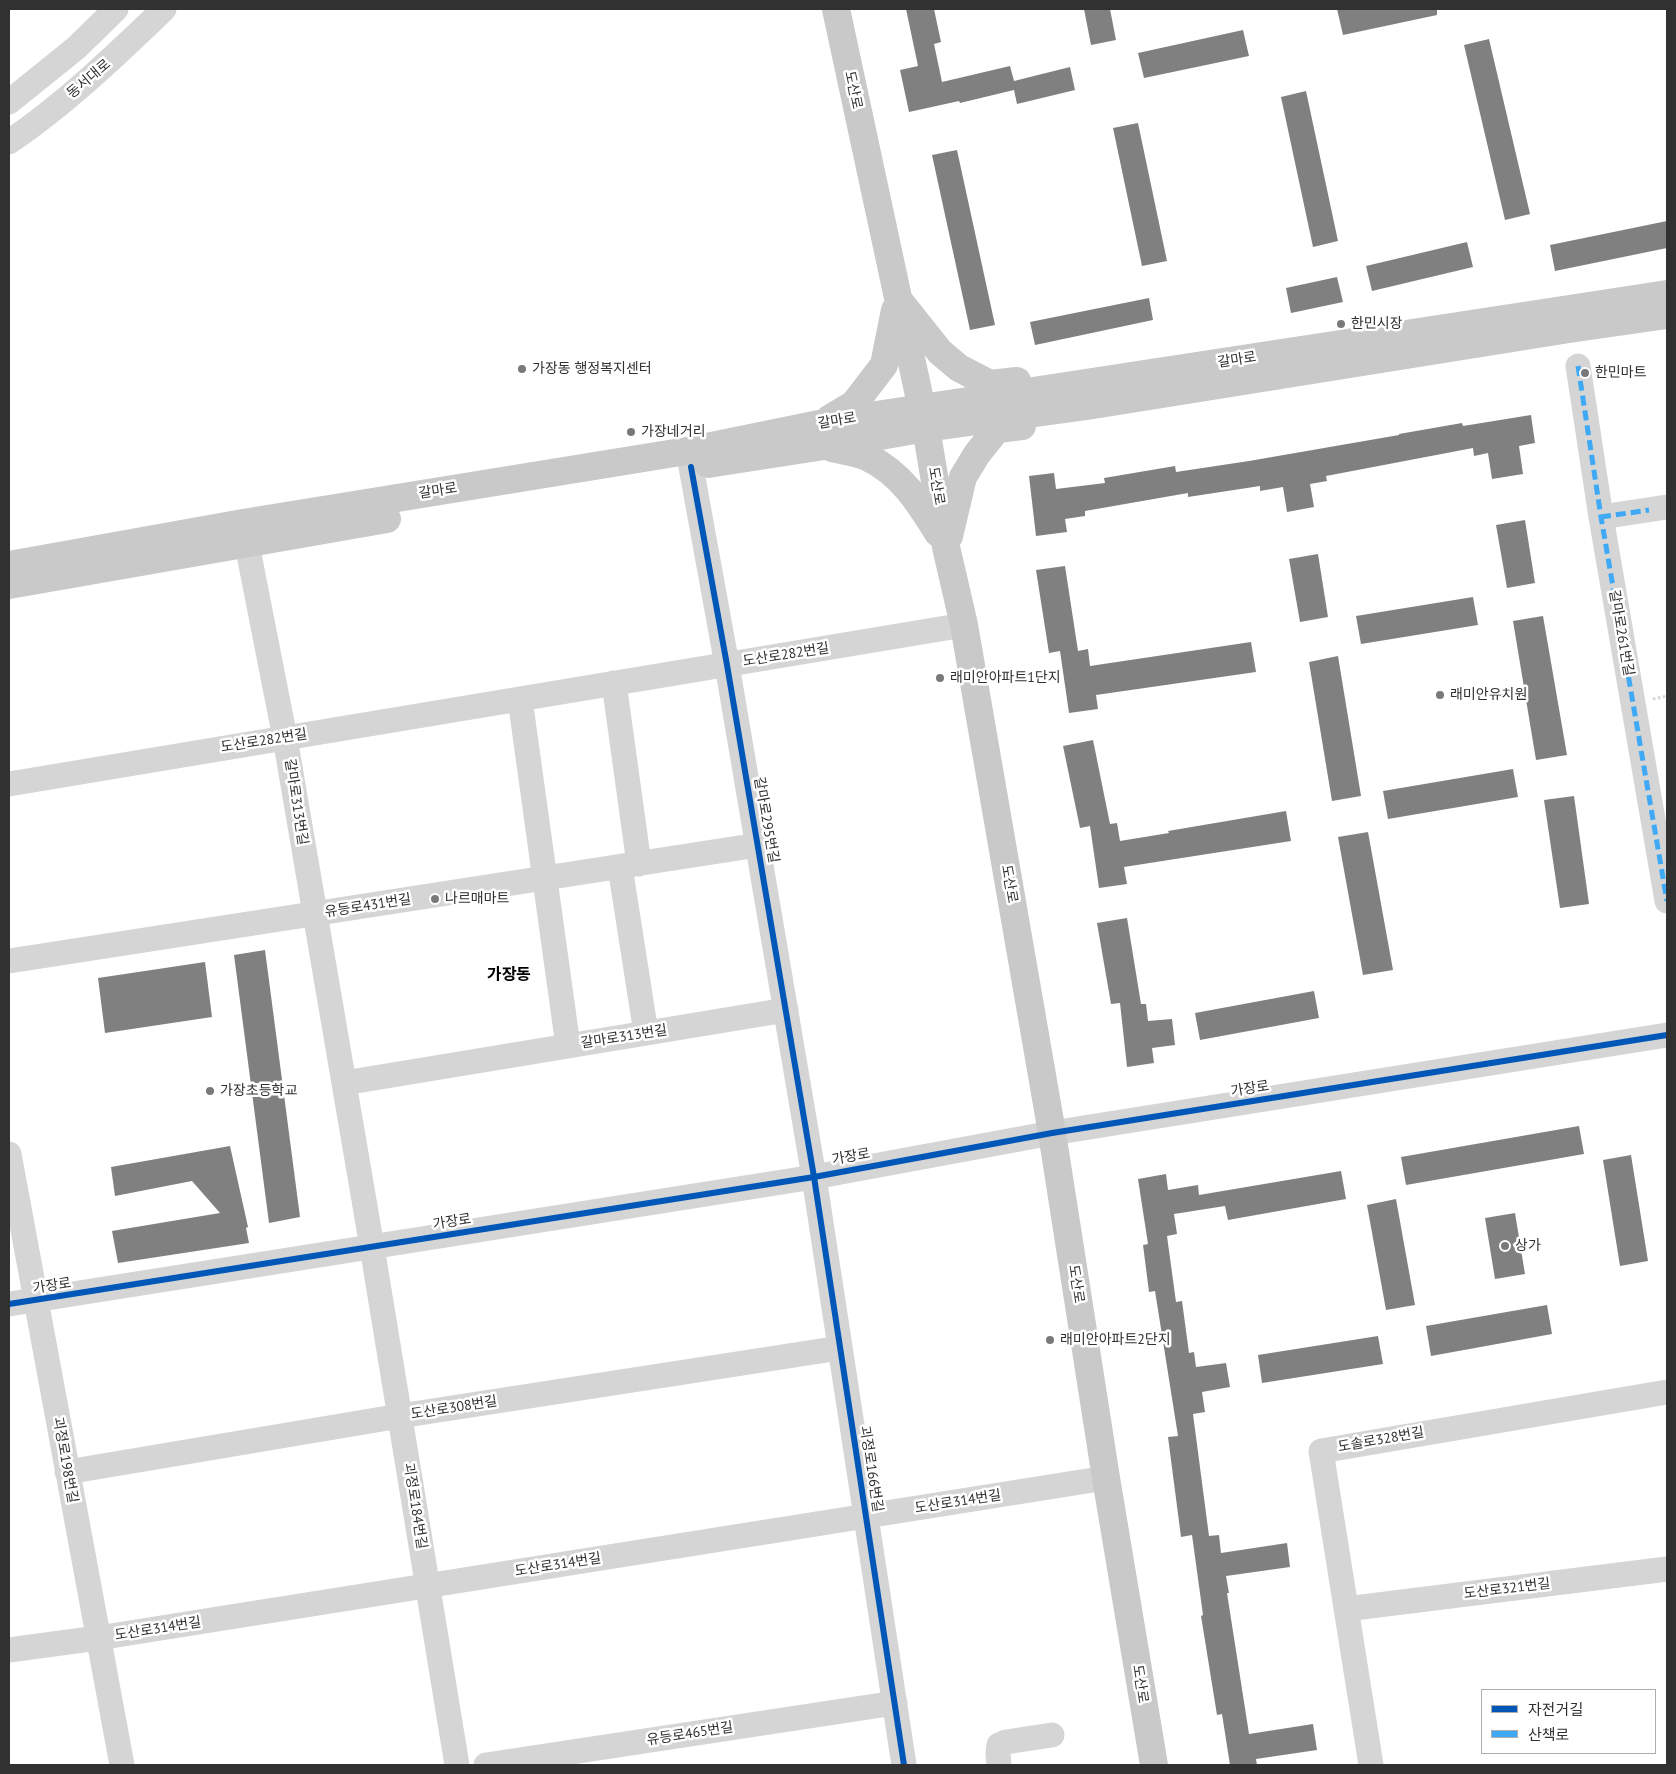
<!DOCTYPE html>
<meta charset="utf-8">
<style>
body{margin:0}
#map{position:relative;width:1676px;height:1774px;overflow:hidden;background:#fff;font-family:"PT Sans","Noto Sans KR",sans-serif}
canvas{display:block}
.frame{position:absolute;inset:0;border:10px solid #313131;pointer-events:none}
.legend{position:absolute;left:1481px;top:1689px;width:175px;height:65px;box-sizing:border-box;background:#fff;border:1px solid #adadad;margin:0;padding:6px 9px;list-style:none;font-size:15px;color:#313131}
.legend li{display:flex;align-items:center;gap:10px;height:25px}
.legend b{width:25px;border:1px solid #adadad}
</style>
<div id="map">
<canvas width="1676" height="1774"></canvas>
<div class="frame"></div>
<ul class="legend">
<li><b style="height:6px;background:#0057b8"></b>자전거길</li>
<li><b style="height:6px;background:#3fa9f5"></b>산책로</li>
</ul>
</div>
<script>
const ctx = document.querySelector('canvas').getContext('2d');
ctx.lineJoin = 'round';
function fillPath(path, color) { ctx.fillStyle = color; ctx.fill(path, 'evenodd'); }
function trace(path, color, width, dash) { ctx.strokeStyle = color; ctx.lineWidth = width; ctx.lineCap = dash ? 'butt' : 'round'; ctx.setLineDash(dash || []); ctx.stroke(path); }
function write(font, color, halo, rows, align = 'center') {
  ctx.font = font + ' "PT Sans","Noto Sans KR",sans-serif'; ctx.lineWidth = 5; ctx.setLineDash([]); ctx.textBaseline = 'middle'; ctx.strokeStyle = halo; ctx.fillStyle = color; for (const [text, x, y, turn = 0] of rows) {
    ctx.save(); ctx.translate(x, y); ctx.rotate((+turn || 0) * Math.PI / 180); ctx.textAlign = isNaN(turn) ? turn : align; if (halo) ctx.strokeText(text, 0, 0); ctx.fillText(text, 0, 0); ctx.restore();
  }
}
const building = new Path2D(`
 M 906,9 L 934,9 L 941,42 L 934,44 L 942,82 L 1010,66 L 1014,81 L 1070,67 L 1075,90 L 1017,104 L 1014,90 L 960,103 L 959,101 L 909,112 L 900,70 L 918,66 Z
 M 1084,9 L 1110,9 L 1116,40 L 1091,45 Z
 M 1337,9 L 1437,9 L 1437,15 L 1343,35 Z
 M 1243,30 L 1249,56 L 1144,78 L 1138,53 Z
 M 1489,39 L 1530,214 L 1505,220 L 1464,45 Z
 M 1306,91 L 1338,241 L 1313,247 L 1281,97 Z
 M 1138,123 L 1167,261 L 1142,266 L 1113,128 Z
 M 957,150 L 995,325 L 970,330 L 932,155 Z
 M 1667,221 L 1667,248 L 1555,271 L 1550,245 Z
 M 1467,242 L 1473,267 L 1372,291 L 1366,266 Z
 M 1337,277 L 1343,302 L 1291,313 L 1286,288 Z
 M 1149,298 L 1153,320 L 1035,345 L 1030,322 Z
 M 1531,415 L 1535,443 L 1519,446 L 1523,474 L 1492,479 L 1488,453 L 1474,456 L 1473,448 L 1326,476 L 1327,481 L 1310,484 L 1314,507 L 1287,512 L 1283,487 L 1260,491 L 1260,486 L 1188,497 L 1188,493 L 1085,511 L 1085,516 L 1065,519 L 1067,532 L 1036,536 L 1029,476 L 1054,473 L 1056,489 L 1105,483 L 1104,478 L 1175,466 L 1176,472 L 1249,461 L 1399,435 L 1399,434 L 1462,423 L 1463,426 Z
 M 1525,520 L 1535,583 L 1507,588 L 1496,525 Z
 M 1318,554 L 1328,617 L 1300,622 L 1289,559 Z
 M 1065,566 L 1078,651 L 1088,649 L 1090,666 L 1251,642 L 1256,672 L 1096,695 L 1098,709 L 1069,713 L 1060,651 L 1049,653 L 1036,570 Z
 M 1473,597 L 1478,625 L 1361,644 L 1356,616 Z
 M 1543,616 L 1567,755 L 1536,760 L 1513,621 Z
 M 1338,656 L 1361,796 L 1332,801 L 1309,662 Z
 M 1093,740 L 1110,824 L 1117,823 L 1120,841 L 1169,833 L 1168,831 L 1286,811 L 1291,841 L 1124,867 L 1127,884 L 1099,888 L 1090,826 L 1080,828 L 1063,746 Z
 M 1513,769 L 1518,797 L 1388,819 L 1383,791 Z
 M 1574,796 L 1589,904 L 1560,908 L 1544,800 Z
 M 1368,832 L 1393,970 L 1363,975 L 1338,837 Z
 M 1127,918 L 1141,1004 L 1146,1004 L 1148,1021 L 1172,1019 L 1175,1045 L 1152,1048 L 1154,1063 L 1127,1067 L 1120,1003 L 1111,1004 L 1097,923 Z
 M 265,950 L 300,1217 L 269,1223 L 234,955 Z
 M 205,962 L 212,1017 L 105,1033 L 98,978 Z
 M 1314,991 L 1319,1018 L 1200,1040 L 1195,1013 Z
 M 1579,1126 L 1584,1154 L 1406,1185 L 1401,1157 Z
 M 230,1146 L 248,1227 L 246,1228 L 249,1243 L 118,1263 L 112,1231 L 220,1213 L 192,1181 L 115,1196 L 111,1167 Z
 M 1631,1155 L 1648,1261 L 1620,1266 L 1603,1160 Z
 M 1341,1171 L 1346,1199 L 1228,1220 L 1225,1206 L 1174,1214 L 1177,1234 L 1167,1236 L 1176,1302 L 1182,1301 L 1189,1353 L 1194,1352 L 1196,1367 L 1226,1363 L 1230,1387 L 1202,1392 L 1205,1412 L 1193,1414 L 1209,1536 L 1219,1535 L 1221,1553 L 1287,1543 L 1290,1567 L 1226,1576 L 1229,1593 L 1227,1593 L 1249,1734 L 1313,1724 L 1317,1750 L 1256,1759 L 1257,1765 L 1230,1765 L 1222,1714 L 1217,1715 L 1201,1616 L 1203,1615 L 1192,1535 L 1181,1537 L 1168,1437 L 1178,1436 L 1155,1291 L 1149,1292 L 1143,1245 L 1148,1244 L 1138,1179 L 1166,1174 L 1168,1190 L 1198,1185 L 1199,1195 Z
 M 1396,1199 L 1415,1305 L 1386,1310 L 1367,1205 Z
 M 1515,1213 L 1525,1274 L 1495,1279 L 1485,1218 Z
 M 1547,1305 L 1552,1334 L 1431,1356 L 1426,1326 Z
 M 1378,1336 L 1383,1364 L 1262,1383 L 1258,1355 Z`);
const path = new Path2D(`
 M 1653,699 L 1667,696`);
const minor = new Path2D(`
 M 9,102 L 76,48 L 116,9
 M 9,142 C 65,104 115,56 164,9
 M 1578,366 L 1601,517 L 1667,901
 M 691,467 L 727,665 L 814,1177 L 904,1765
 M 1601,517 L 1667,507
 M 243,524 L 285,738 L 372,1247 L 457,1765
 M 614,683 L 639,864
 M 520,699 L 568,1046
 M 9,784 L 964,625
 M 620,867 L 646,1033
 M 9,961 L 758,845
 M 344,1083 L 786,1010
 M 9,1154 L 122,1765
 M 9,1304 L 814,1177 L 1052,1133 L 1667,1035
 M 67,1472 L 400,1416 L 840,1348
 M 1346,1609 L 1667,1569
 M 9,1650 L 98,1638 L 1106,1478
 M 486,1765 L 895,1703
 M 999,1765 L 998,1753 L 999,1745 L 1006,1742 L 1052,1735
 M 1371,1765 L 1321,1451 L 1667,1392`);
const major = new Path2D(`
 M 836,9 L 926,428 L 946,547 L 964,625 L 1052,1133 L 1106,1478 L 1154,1765
 M 901,303 L 940,352 L 959,368 L 990,384 L 1017,381
 M 829,419 L 854,404 L 884,365 L 895,310
 M 832,448 C 843,451 856,452 867,457 C 901,473 919,502 938,533
 M 708,464 L 824,446 L 926,428 L 1087,406 L 1569,329 L 1667,315
 M 949,536 L 963,477 L 977,454 L 997,429 L 1022,426
 M 9,565 L 243,523 L 687,451 L 824,423 L 1667,294
 M 9,585 L 387,519`);
const quiet = new Path2D(`
 M 1578,366 L 1601,517 L 1667,901
 M 1601,517 L 1649,510`);
const cycleway = new Path2D(`
 M 691,467 L 727,665 L 814,1177 L 904,1765
 M 9,1304 L 814,1177 L 1052,1133 L 1667,1035`);
const markers = [
 [1341,324,5,"#797979"],
 [522,369,5,"#797979"],
 [1585,373,5,"#797979"],
 [631,432,5,"#797979"],
 [940,678,5,"#797979"],
 [1440,695,5,"#797979"],
 [435,899,5,"#797979"],
 [210,1091,5,"#797979"],
 [1505,1246,5,"#797979"],
 [1050,1340,5,"#797979"]
];
const streetNames = [
 ["동서대로",89,79,-40],
 ["도산로",853,90,78],
 ["갈마로",1237,360,-9],
 ["갈마로",837,421,-10],
 ["도산로",936,486,80],
 ["갈마로",438,491,-9],
 ["갈마로261번길",1621,633,80],
 ["도산로282번길",786,655,-9],
 ["도산로282번길",264,741,-9],
 ["갈마로313번길",296,802,81],
 ["갈마로295번길",766,820,80],
 ["도산로",1009,884,80],
 ["유등로431번길",368,906,-9],
 ["갈마로313번길",624,1037,-9],
 ["가장로",1250,1089,-9],
 ["가장로",851,1157,-10],
 ["가장로",452,1222,-9],
 ["도산로",1076,1284,81],
 ["가장로",52,1286,-9],
 ["도산로308번길",454,1408,-9],
 ["도솔로328번길",1381,1440,-10],
 ["괴정로198번길",65,1460,80],
 ["괴정로166번길",871,1469,81],
 ["도산로314번길",958,1502,-9],
 ["괴정로184번길",415,1506,81],
 ["도산로314번길",558,1565,-9],
 ["도산로321번길",1507,1589,-7],
 ["도산로314번길",158,1629,-9],
 ["도산로",1140,1684,81],
 ["유등로465번길",690,1734,-9]
];
const poiNames = [
 ["한민시장",1351,324],
 ["가장동 행정복지센터",532,369],
 ["한민마트",1595,373],
 ["가장네거리",641,432],
 ["래미안아파트1단지",950,678],
 ["래미안유치원",1450,695],
 ["나르매마트",445,899],
 ["가장초등학교",220,1091],
 ["상가",1515,1246],
 ["래미안아파트2단지",1060,1340]
];
const quarterNames = [
 ["가장동",509,975]
];
fillPath(building, '#808080');
trace(path, '#d5d5d5', 3, [2.5, 2.5]);
trace(minor, '#d5d5d5', 25);
trace(major, '#c9c9c9', 28);
trace(quiet, '#3fa9f5', 5, [10, 5]);
trace(cycleway, '#0057b8', 6);
for (const [x, y, r, color] of markers) { const dot = new Path2D(); dot.arc(x, y, r, 0, 2 * Math.PI); ctx.fillStyle = color; ctx.fill(dot); trace(dot, '#fff', 2); }
write('14px', '#313131', '#fff', streetNames);
write('14px', '#313131', '#fff', poiNames, 'left');
write('bold 16px', '#000', '#fff', quarterNames);
</script>
